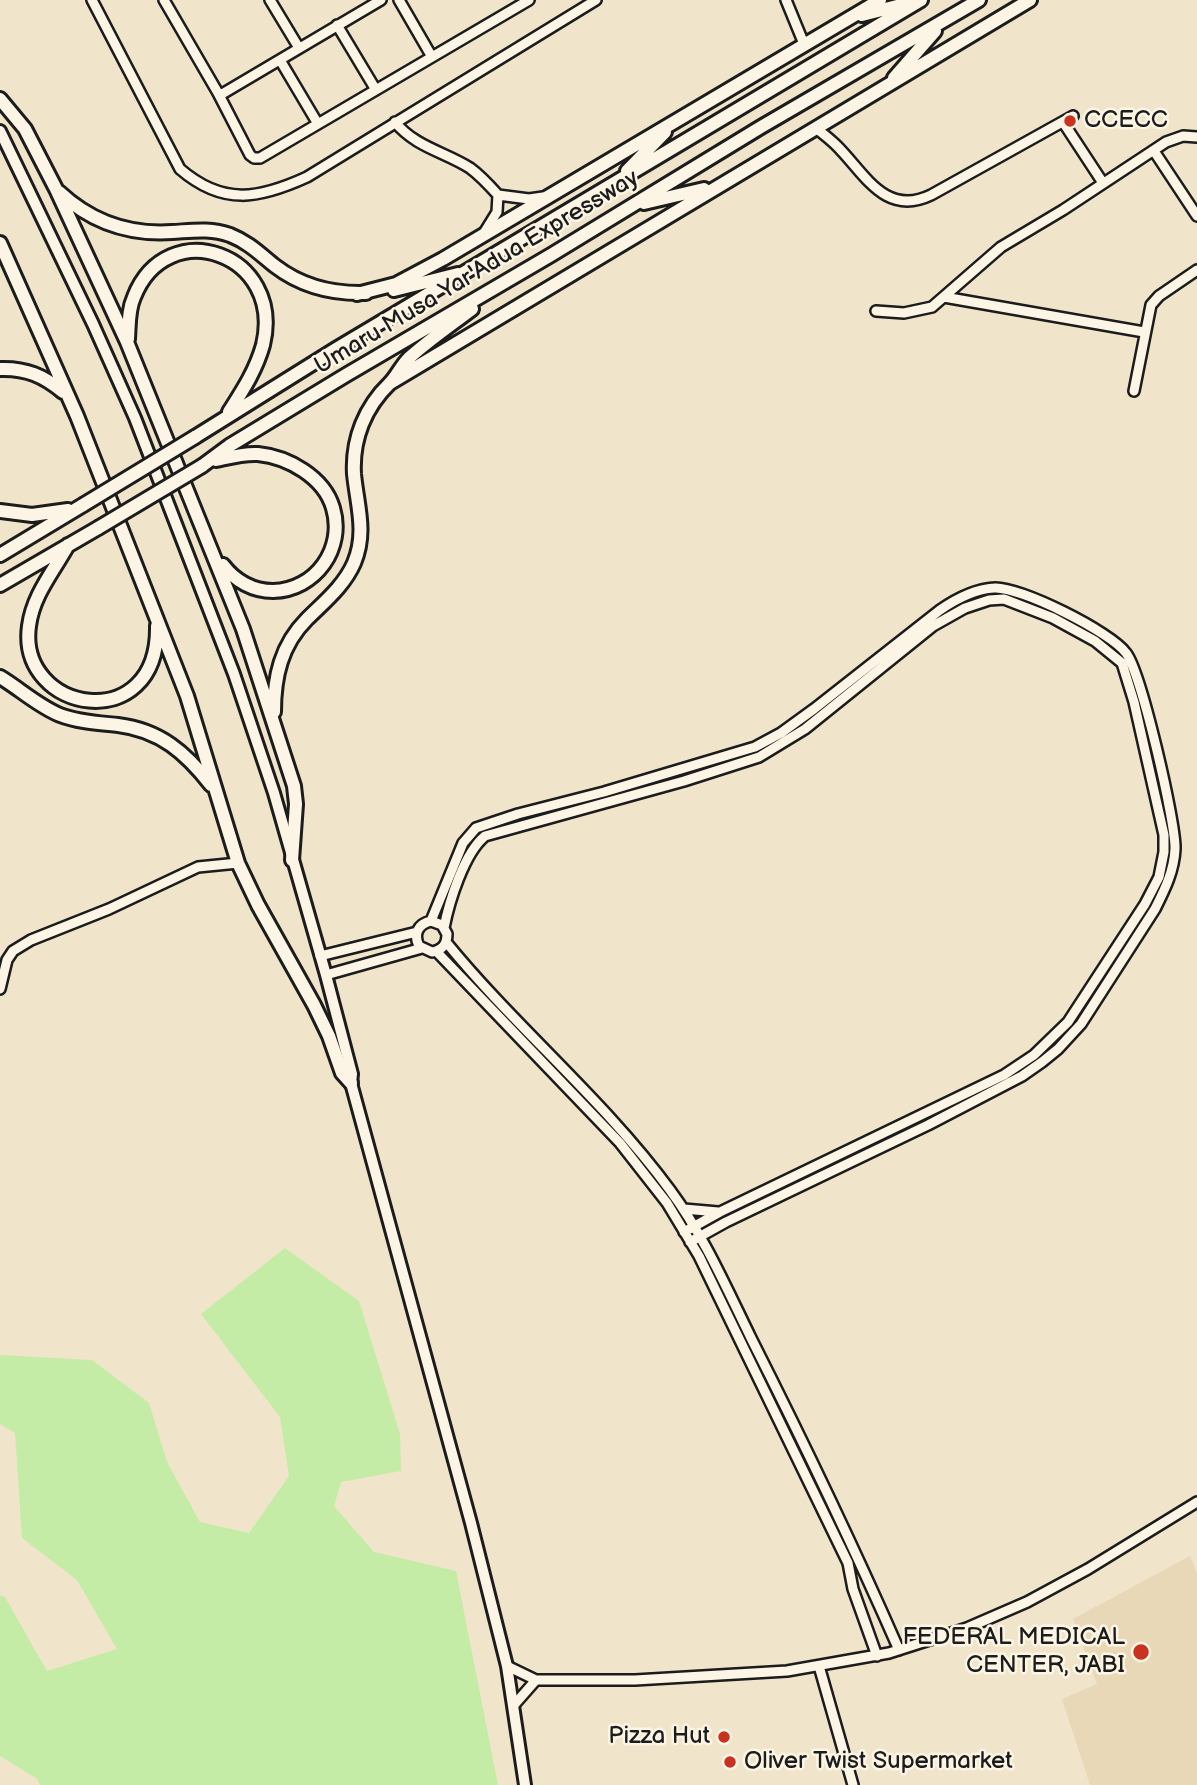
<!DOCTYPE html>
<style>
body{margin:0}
canvas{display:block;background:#f0e4ca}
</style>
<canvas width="1197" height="1785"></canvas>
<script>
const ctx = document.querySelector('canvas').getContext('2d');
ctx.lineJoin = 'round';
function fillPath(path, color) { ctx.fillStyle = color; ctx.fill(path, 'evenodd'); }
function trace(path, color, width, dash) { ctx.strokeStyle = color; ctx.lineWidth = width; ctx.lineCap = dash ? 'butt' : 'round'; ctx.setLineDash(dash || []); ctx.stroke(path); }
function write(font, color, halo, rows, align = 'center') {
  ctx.font = font + ' "Balsamiq Sans",sans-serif'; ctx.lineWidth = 5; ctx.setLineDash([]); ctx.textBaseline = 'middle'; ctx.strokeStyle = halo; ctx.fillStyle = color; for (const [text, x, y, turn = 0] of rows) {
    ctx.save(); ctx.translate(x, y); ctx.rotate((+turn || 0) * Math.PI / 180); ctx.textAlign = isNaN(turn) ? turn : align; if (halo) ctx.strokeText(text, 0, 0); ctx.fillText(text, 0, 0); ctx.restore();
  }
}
const built = new Path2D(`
 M 1190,1556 L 1197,1573 L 1197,1785 L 1090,1785 L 1062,1699 L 1097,1684 L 1073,1619 Z`);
const green = new Path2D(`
 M 285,1248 L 359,1301 L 400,1434 L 401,1471 L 341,1482 L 334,1506 L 374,1552 L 456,1571 L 498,1785 L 40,1785 L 37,1779 L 0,1756 L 0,1595 L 5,1597 L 47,1671 L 117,1649 L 77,1580 L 22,1538 L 15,1433 L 0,1424 L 0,1355 L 92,1360 L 149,1403 L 167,1462 L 200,1522 L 249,1533 L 289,1476 L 280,1417 L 201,1314 Z`);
const minor = new Path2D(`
 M 92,0 L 180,169 C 223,206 259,199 307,177 L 596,0
 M 164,0 L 218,93 L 222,94 L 381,0
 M 270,0 L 299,48
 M 399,0 L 432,57
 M 786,0 L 804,44
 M 337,25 L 376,90
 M 280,60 L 318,124
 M 218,93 L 250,155 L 254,158 L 260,158 L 529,0
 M 395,122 C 415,147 445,152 470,168 C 481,176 489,185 498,195
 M 1063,122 L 1103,183
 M 816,128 C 823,134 830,139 837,146 C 865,174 885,217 931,195 L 1073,116
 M 1154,151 L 1197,216
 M 484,233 L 497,212 L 498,195 L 529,199 L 543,197
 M 944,297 L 1144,332
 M 876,311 L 904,313 L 932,307 L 1001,247 L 1063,210 L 1166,142 L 1183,136 L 1197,137
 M 1134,391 L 1151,305 L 1159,296 L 1197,270
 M 431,921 L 442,925 L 447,934 C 447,945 442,950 432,952 L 419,946 C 413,934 418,924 431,921 L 463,843 L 476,828 L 518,814 L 604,792 L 755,747 L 781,733 L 814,709 L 940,610 C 956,599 975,589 994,588 C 1019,586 1111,632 1126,653 C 1141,672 1176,823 1175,849 C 1174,871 1165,889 1155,909 L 1081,1024 L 1058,1049 L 1042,1062 L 1022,1076 L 928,1125 L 726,1222 L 690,1242
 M 444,928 C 449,902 464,853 485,836 L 684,781 L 759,757 L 805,729 L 933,626 L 965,608 L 989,600 L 1004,599 L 1053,618 L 1095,641 L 1122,663 L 1134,702 L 1164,835 L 1164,852 L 1159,877 L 1145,904 L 1068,1022 L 1034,1055 L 1004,1075 L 720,1212 L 684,1232
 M 446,942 C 516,1028 604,1100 670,1190 C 704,1236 726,1287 751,1338 C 803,1441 853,1545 899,1650
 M 436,951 L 620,1143 L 667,1203 L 699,1256 L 848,1563 L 853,1589 L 877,1656
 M 320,956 L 417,932
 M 326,975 L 422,948
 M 0,989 L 7,960 L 13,951 L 31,940 L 109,909 L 198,867 L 238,863
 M 684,1209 L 718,1212
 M 507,1666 L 536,1680 L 635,1680 L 787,1671 L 889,1653 L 967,1628 L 1027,1602 L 1088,1569 L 1197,1502
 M 819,1666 L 853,1785
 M 514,1705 L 536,1680`);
const major = new Path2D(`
 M 0,131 L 93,324 L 135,418 L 234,674 L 274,793 L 326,975 L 352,1074 L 351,1083 L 471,1523 L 507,1666 L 525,1785`);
const highway = new Path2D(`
 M 862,15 L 909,3
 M 894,78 L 935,31
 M 0,99 L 25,129 L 56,189 L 127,342 L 243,629 L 294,786 L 296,804 L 292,860
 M 627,171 L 665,132
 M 59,192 C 91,222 128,235 172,232 C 192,231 210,228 230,235 C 248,242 260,254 275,266 C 301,286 333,294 366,293
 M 644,203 L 704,189
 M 0,243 L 77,416 L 187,696 L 238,863 L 258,905 L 314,1005 L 329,1036 L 342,1073 L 351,1083
 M 394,290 L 458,274
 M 357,294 L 396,284 L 443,259 L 880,0
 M 128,339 C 129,325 128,310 134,297 C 167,213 285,253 263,345 C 256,370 243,390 229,412
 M 0,369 C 26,368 44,376 63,392
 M 390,383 L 1030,0
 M 195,437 L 336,349 L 921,0
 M 216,460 C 230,457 244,453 258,454 C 288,457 324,477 333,508 C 345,548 316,590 273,591 C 253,591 235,581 223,565
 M 202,466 L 229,446 L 346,375 L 551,255 L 761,127 L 979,0
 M 0,511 L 32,515 L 68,510
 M 68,545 C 53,572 33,595 29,626 C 17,713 159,738 157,626
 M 0,555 L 83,505
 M 0,585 L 98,528
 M 0,677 C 20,689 38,706 60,715 C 78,722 99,723 118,725 C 160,730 186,753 211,785
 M 274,712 C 274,677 281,645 307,619 C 324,602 344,586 354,563 C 367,532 357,505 354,474 C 352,439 365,407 390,383 C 397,376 401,366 409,358 C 429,340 451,325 472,309`);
const highwayBridge = new Path2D(`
 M 83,505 L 195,437
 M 98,528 L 202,466`);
const markers = [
 [1070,121,7,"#c8321e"],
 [1141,1652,9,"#c8321e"],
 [724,1737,7,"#c8321e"],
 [730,1762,7,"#c8321e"]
];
const poiNames = [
 ["CCECC",1084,121],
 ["FEDERAL MEDICAL",1125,1638,"right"],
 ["CENTER, JABI",1125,1666,"right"],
 ["Pizza Hut",710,1737,"right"],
 ["Oliver Twist Supermarket",744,1762]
];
const streetNames = [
 ["Umaru Musa Yar'Adua Expressway",477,273,-31]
];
fillPath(built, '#e8d8b7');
fillPath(green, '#c5eca7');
trace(minor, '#1c1c1c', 14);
trace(major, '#1c1c1c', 16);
trace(highway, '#1c1c1c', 18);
trace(minor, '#fcf5e5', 9);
trace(major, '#fcf5e5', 10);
trace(highway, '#fcf5e5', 12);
trace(highwayBridge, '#1c1c1c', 18, []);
trace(highwayBridge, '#fcf5e5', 12);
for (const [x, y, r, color] of markers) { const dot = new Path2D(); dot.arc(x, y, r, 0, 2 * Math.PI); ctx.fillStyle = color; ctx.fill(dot); trace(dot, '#fcf5e5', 2.5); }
write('24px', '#1c1c1c', '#fcf5e5', poiNames, 'left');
write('24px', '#1c1c1c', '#fcf5e5', streetNames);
</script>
